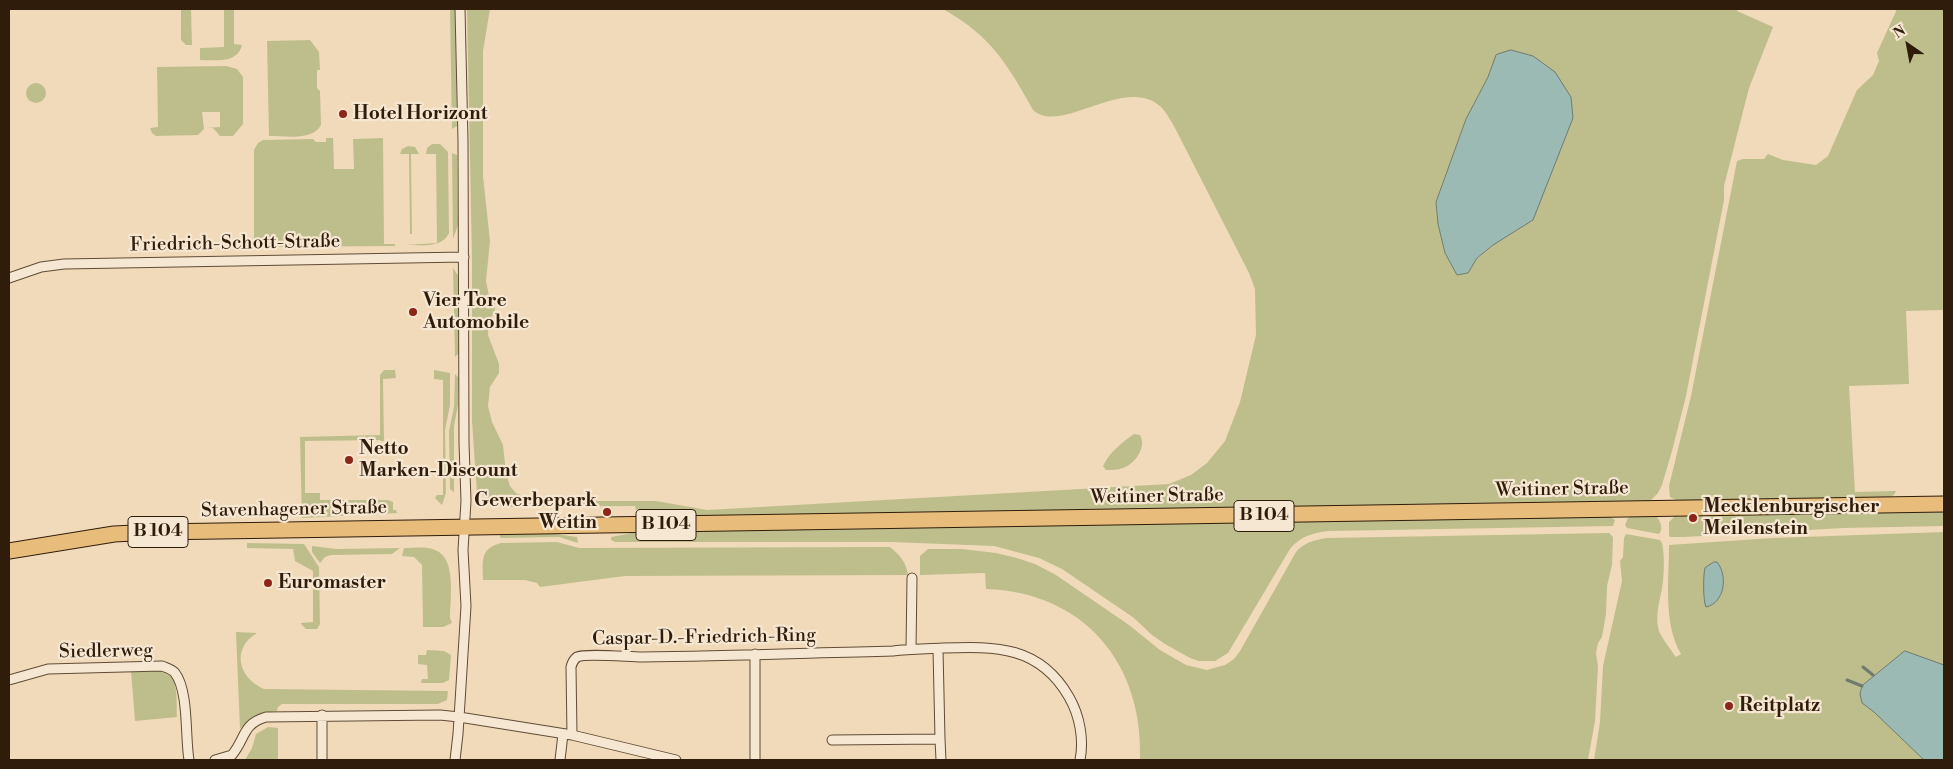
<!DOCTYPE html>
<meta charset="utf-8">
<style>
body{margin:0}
#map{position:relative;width:1953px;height:769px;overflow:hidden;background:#f1dab9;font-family:"Libre Bodoni",serif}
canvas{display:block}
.frame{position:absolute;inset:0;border:10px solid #2f1c0b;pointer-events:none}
.north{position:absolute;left:1883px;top:20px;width:50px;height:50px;-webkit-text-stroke:4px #f6e7d2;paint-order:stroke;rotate:327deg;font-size:14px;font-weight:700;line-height:20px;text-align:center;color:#2f1c0b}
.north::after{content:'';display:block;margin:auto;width:18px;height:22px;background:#2f1c0b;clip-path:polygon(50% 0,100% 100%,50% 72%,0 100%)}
</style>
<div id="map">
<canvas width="1953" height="769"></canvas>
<div class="frame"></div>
<div class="north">N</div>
</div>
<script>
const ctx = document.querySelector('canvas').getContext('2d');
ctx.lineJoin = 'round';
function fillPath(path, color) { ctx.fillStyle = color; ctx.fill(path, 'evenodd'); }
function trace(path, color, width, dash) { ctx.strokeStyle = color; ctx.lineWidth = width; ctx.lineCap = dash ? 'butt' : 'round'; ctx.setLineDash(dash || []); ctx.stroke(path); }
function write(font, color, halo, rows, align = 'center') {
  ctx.font = font + ' "Libre Bodoni",serif'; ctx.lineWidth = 4.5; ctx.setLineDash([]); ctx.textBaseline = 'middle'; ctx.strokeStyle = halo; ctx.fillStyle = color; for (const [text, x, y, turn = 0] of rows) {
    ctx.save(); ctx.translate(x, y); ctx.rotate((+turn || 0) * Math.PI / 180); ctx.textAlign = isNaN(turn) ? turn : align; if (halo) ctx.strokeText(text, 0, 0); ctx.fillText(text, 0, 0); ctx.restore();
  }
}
const green = new Path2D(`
 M 181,9 L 191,9 L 192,45 L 186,45 L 181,40 Z
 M 224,9 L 234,9 L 234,44 L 242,45 C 237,64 216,60 200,60 L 200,48 L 224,47 Z
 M 450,9 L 455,9 L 457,126 L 452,129 Z
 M 467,9 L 490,9 L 483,51 L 483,176 L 490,241 L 486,281 L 489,296 L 495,303 L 495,310 L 489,322 L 488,335 L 499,364 L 499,373 L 490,387 L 488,406 L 492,422 L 503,445 L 506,473 L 510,486 L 516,493 L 534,501 L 656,501 L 707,510 L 1169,484 L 1191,475 L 1207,463 L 1225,441 L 1240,402 L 1256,335 L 1255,289 L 1249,273 L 1176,130 C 1172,123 1167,113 1161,107 C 1125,74 1061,136 1033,110 C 1019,85 1004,58 984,39 C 972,27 957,17 943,9 L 1737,9 L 1737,11 L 1773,27 L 1749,88 L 1724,186 L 1724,200 L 1686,396 L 1672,451 L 1662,485 L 1658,493 L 1649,502 L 685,518 L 636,510 L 635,506 L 503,507 L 493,504 L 481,493 L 477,493 L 472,421 L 472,259 ZM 1496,55 L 1493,245 L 1457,275 L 1445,253 L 1438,224 L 1436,202 L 1466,119 L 1488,77 Z
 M 1897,9 L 1944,9 L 1944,310 L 1906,311 L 1909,384 L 1849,386 L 1855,492 L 1896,491 L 1894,495 L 1887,498 L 1678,501 L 1670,497 L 1669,486 L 1691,396 L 1737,161 L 1743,159 L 1764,159 L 1768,154 L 1783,160 L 1816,165 L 1828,156 L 1857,90 L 1873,75 L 1879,61 L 1877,53 Z
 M 310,40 L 319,52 L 320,70 L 317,70 L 317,88 L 320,91 L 321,125 C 313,141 285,136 269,136 L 267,41 Z
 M 226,66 L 237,69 L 243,77 L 243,124 L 233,136 L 220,136 L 213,128 L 207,128 L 220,127 L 220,112 L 202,112 L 204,129 L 198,135 L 156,136 L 152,133 L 150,128 L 158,127 L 157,67 Z
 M26 93a10 10 0 1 1 20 0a10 10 0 1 1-20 0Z
 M 326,138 L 333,138 L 334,169 L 354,169 L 353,139 L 383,138 L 384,244 L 395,244 L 395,246 L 256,247 L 254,241 L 254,150 L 258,143 L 263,140 L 313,139 L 316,142 L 326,142 Z
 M 432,144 L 440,144 L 448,152 L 449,233 C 442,249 419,245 405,245 L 437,243 L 436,154 L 426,154 L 427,148 Z
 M 408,146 L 415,147 L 419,154 L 411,154 L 412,234 L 410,234 L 409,154 L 400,154 L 402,149 Z
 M 452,153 L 457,155 L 458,225 L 453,239 Z
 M 453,268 L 459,277 L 459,353 L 455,357 Z
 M 384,370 L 395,370 L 396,378 L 383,379 L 384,441 L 381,441 L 380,440 L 305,441 L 305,493 L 320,493 L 320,500 L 388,500 L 393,502 L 393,510 L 396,510 L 397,513 L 302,518 L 300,437 L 380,435 L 380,375 Z
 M 434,370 L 450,373 L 450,405 L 445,430 L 446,493 L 442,505 L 435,498 L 437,495 L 443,495 L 443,380 L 434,379 Z
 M 455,374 L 459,378 L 458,405 L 454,426 L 454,492 L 450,489 L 449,431 L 454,407 Z
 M 1134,434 L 1140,435 C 1147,447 1135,464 1123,468 C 1118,470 1111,470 1106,470 L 1103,466 C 1110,452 1121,443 1134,434 Z
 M 1944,511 L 1944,526 L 1843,528 L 1684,537 L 1670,537 L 1669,535 L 1669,522 L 1677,514 Z
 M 1655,515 C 1660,519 1664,529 1659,534 L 1627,528 L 1625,525 L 1628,518 L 1632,516 Z
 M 1609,516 L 1615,520 L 1613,526 L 1329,531 C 1312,533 1301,536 1290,549 L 1228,653 L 1215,661 L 1199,661 L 1190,658 L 1165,644 L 1152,635 L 1134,618 L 1062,569 L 1039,558 L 994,546 L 891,542 L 615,542 L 611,540 L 611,537 L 637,532 Z
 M 1944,532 L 1944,760 L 1594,760 L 1600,722 L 1603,666 L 1622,581 L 1620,561 L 1623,557 L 1624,538 L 1626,534 L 1660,540 L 1662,543 C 1665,556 1664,576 1662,589 C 1659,603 1655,617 1659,631 C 1660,635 1673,653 1676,657 L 1681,654 C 1663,623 1669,581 1669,545 L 1773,538 Z
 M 548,533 L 577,537 L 578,543 L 559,537 L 501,538 L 500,537 L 500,534 Z
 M 1609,533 L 1613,537 L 1612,565 L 1607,586 L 1606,614 L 1602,637 L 1598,643 L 1596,653 L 1598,666 L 1595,721 L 1588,760 L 1140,760 C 1144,664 1084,592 986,589 L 985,573 L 920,575 L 920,556 L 928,549 L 962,549 L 996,553 L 1017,558 L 1035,564 L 1056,575 L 1129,625 L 1160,650 L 1186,665 L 1207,670 L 1225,665 L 1234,659 L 1240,651 L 1296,552 C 1305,542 1314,540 1327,538 Z
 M 557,542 L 579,548 L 890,547 C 900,555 906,562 908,575 L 625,576 L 540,587 L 537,583 L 525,580 L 483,580 C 483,561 479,549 501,543 Z
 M 247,543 L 304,544 L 319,567 L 320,624 L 317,629 L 306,629 L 301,624 L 301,623 L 313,622 L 313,571 L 295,561 L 293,549 L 247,548 Z
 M 312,546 L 336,549 L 400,548 L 392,554 L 331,555 L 325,557 L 320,563 L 312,552 Z
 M 404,548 C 414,548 426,546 435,550 C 457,558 450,599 450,618 L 452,623 L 443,627 L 423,627 L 422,565 L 414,557 L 402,556 Z
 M 236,632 L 257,633 C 231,648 238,678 264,689 L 448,691 L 447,700 L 438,704 L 282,704 L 278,707 L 277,711 C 260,713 251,716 240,729 Z
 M 427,650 L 444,651 L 451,655 L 449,680 L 443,683 L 421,683 L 422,679 L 428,679 L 427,665 L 418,664 L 418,655 L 426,655 Z
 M 163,670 C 180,676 176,702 177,717 L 135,721 L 131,671 Z
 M 268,727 L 278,728 L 278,760 L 245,760 L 252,748 L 256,734 Z`);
const water = new Path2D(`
 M 1511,50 L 1533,56 L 1555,72 L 1571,97 L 1573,118 L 1533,220 L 1493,245 L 1477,258 L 1468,273 L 1457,275 L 1445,253 L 1438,224 L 1436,202 L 1466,119 L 1488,77 L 1496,55 Z
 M 1714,562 L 1717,562 C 1728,575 1725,603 1706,607 C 1703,601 1703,575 1705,568 Z
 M 1905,651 L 1944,665 L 1944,760 L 1924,760 L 1874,712 L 1862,703 L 1860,694 L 1862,686 Z`);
const stream = new Path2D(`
 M 1863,667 L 1873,675
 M 1847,680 L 1862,686`);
const minor = new Path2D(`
 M 9,278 L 41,267 L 64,264 L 464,257
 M 911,649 L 912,578
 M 938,649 L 940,739
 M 755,654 L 755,760
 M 9,680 L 48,669 L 162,666 C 167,668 172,669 175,673 C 189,691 185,738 189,760
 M 322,715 L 322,760
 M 572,735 L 571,667 C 572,663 573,660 577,657 C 585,653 629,657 642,657 C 726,656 809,653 893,651 C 910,649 926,649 943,648 C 996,646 1040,646 1069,697 C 1080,716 1084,740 1080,760
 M 832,740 L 940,739 L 941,760
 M 215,760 L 232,755 C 246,738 242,724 266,717 L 440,715 L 459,717 L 572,735 L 676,760
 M 455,760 L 458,734 L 466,606 L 463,550 L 466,501 L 464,443 L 463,141 L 460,9
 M 560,760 L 563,734`);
const primary = new Path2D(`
 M 9,551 L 114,534 L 155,532 L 1944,504`);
const markers = [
 [343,114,5,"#8f2418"],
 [413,312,5,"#8f2418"],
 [349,460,5,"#8f2418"],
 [607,512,5,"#8f2418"],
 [1693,518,5,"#8f2418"],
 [268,583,5,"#8f2418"],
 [1729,706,5,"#8f2418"]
];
const shields = [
 [1264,516,60],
 [666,525,60],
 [158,532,60]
];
const shieldNames = [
 ["B 104",1264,516],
 ["B 104",666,525],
 ["B 104",158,532]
];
const poiNames = [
 ["Hotel Horizont",353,114],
 ["Vier Tore",423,301],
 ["Automobile",423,323],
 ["Netto",359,449],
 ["Marken-Discount",359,471],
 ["Gewerbepark",597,501,"right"],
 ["Weitin",597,523,"right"],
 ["Mecklenburgischer",1703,507],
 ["Meilenstein",1703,529],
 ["Euromaster",278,583],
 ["Reitplatz",1739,706]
];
const streetNames = [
 ["Friedrich-Schott-Straße",235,244,-1],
 ["Weitiner Straße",1562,490,-1],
 ["Weitiner Straße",1157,497,-1],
 ["Stavenhagener Straße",294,510,-1],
 ["Caspar-D.-Friedrich-Ring",704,638,-1],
 ["Siedlerweg",106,652,-1]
];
fillPath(green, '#bebe8c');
fillPath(water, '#9bbab3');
trace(water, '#707b70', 1);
trace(stream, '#707b70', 3);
trace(minor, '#604c36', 11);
trace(primary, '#2f1c0b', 17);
trace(minor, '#f6e7d2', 9);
trace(primary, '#e8bd7c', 15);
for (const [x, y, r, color] of markers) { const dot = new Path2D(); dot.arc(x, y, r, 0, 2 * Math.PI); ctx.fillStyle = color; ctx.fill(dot); trace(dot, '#f6e7d2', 2); }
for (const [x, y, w] of shields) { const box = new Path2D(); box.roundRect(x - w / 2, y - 15.5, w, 31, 4); ctx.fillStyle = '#f6e7d2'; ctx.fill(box); trace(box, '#2f1c0b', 1); }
write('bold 18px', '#2f1c0b', null, shieldNames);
write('bold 19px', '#2f1c0b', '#f6e7d2', poiNames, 'left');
write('19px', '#2f1c0b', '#f6e7d2', streetNames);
</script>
